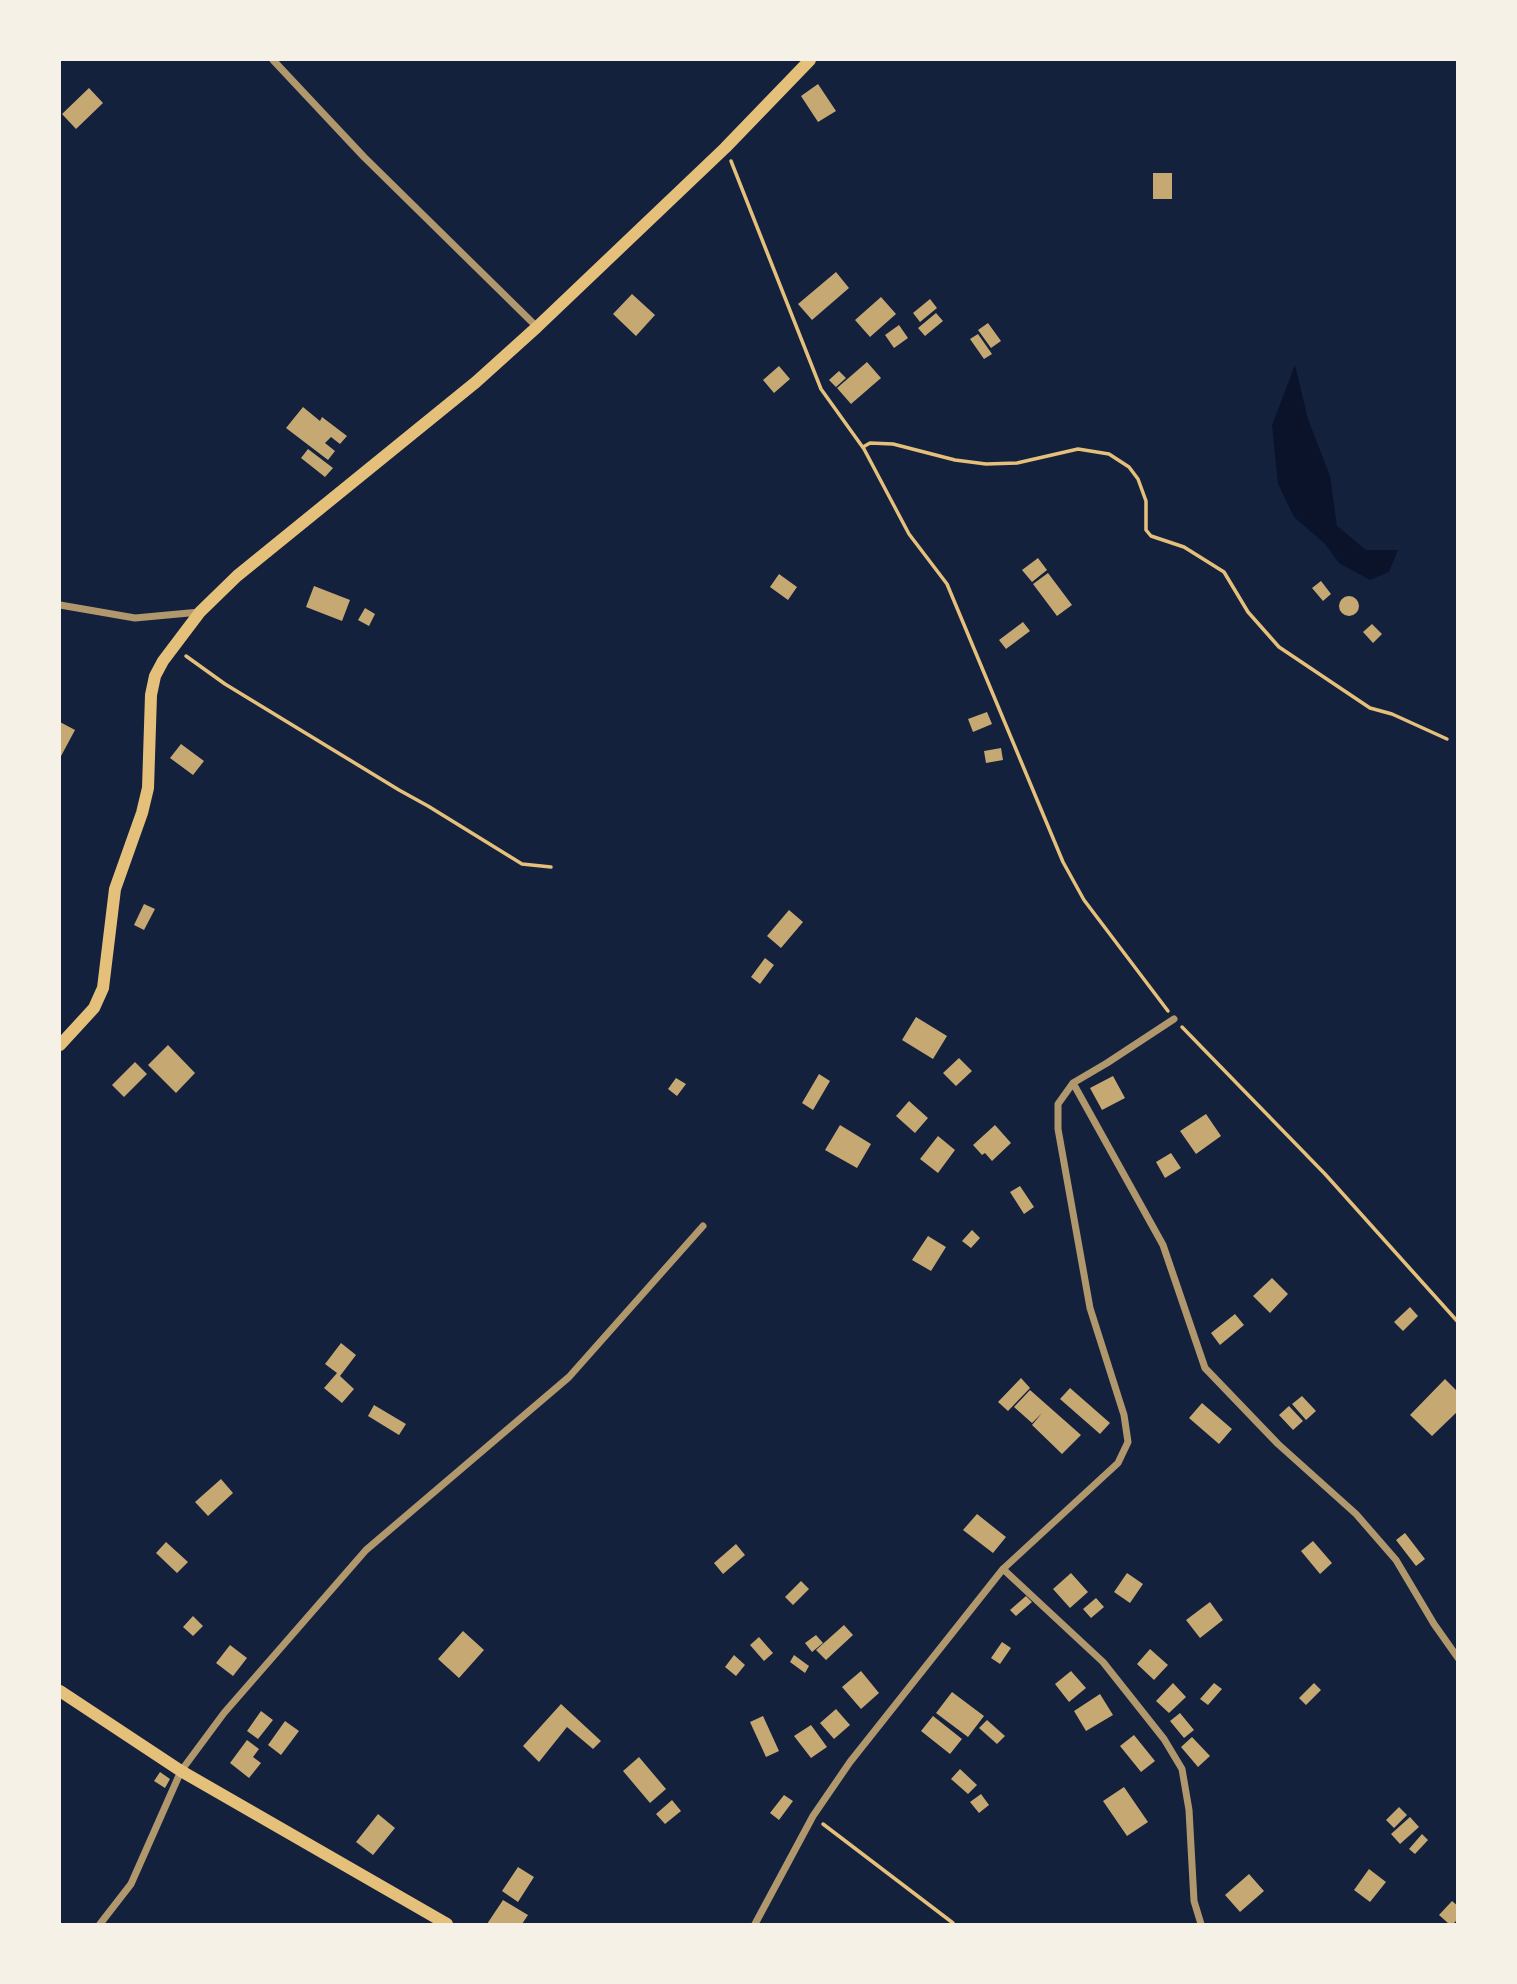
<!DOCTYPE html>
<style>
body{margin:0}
#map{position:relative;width:1517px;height:1984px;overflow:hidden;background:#14213d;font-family:"Noto Sans",sans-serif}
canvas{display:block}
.frame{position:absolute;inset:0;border:61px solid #f6f1e7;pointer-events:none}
</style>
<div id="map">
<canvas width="1517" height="1984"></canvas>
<div class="frame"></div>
</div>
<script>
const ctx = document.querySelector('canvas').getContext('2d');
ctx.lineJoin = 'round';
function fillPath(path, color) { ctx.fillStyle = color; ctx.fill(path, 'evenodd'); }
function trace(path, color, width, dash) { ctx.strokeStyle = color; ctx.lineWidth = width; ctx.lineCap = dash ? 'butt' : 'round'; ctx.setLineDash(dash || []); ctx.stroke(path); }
const water = new Path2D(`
 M 1295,365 L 1308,419 L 1330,476 L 1337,526 L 1366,550 L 1398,550 L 1389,572 L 1370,580 L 1339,563 L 1325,544 L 1294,517 L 1278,484 L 1272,425 Z`);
const building = new Path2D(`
 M 818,84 L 836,111 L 818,122 L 801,96 Z
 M 89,88 L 103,103 L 76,129 L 62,114 Z
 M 1153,173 L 1172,173 L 1172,199 L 1153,199 Z
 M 836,272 L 849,288 L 812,320 L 798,304 Z
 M 632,294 L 655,315 L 636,336 L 613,314 Z
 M 881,297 L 896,314 L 870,337 L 855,320 Z
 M 930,299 L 937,308 L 920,322 L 913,313 Z
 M 936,313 L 943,321 L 925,336 L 918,328 Z
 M 988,323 L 1001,341 L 991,348 L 978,330 Z
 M 899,325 L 908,338 L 894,348 L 885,335 Z
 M 978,334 L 992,354 L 984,359 L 970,339 Z
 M 867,362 L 881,378 L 851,404 L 837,388 Z
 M 779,366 L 790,379 L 774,393 L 763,380 Z
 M 839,371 L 846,378 L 836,387 L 829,380 Z
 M 303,407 L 320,421 L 322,417 L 347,436 L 340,444 L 331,437 L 325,443 L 335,451 L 328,460 L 286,428 Z
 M 308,449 L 333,468 L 325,477 L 301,458 Z
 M 1038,558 L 1047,570 L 1032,582 L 1022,570 Z
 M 1048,573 L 1072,605 L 1057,616 L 1033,584 Z
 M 779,574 L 797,587 L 788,600 L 770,587 Z
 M 1321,581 L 1331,594 L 1323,601 L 1312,588 Z
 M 314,586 L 350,600 L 342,621 L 306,607 Z
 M1339 606a10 10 0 1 1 20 0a10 10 0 1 1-20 0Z
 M 365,608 L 375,614 L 369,626 L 358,620 Z
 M 1023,622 L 1030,631 L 1006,649 L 999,640 Z
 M 1372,624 L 1382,634 L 1373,643 L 1363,632 Z
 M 987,712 L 992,724 L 973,732 L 968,719 Z
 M 60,722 L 75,730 L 60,758 Z
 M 181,744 L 204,761 L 193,775 L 170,758 Z
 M 1001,748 L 1003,760 L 986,763 L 984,751 Z
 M 144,904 L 155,909 L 144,930 L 134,925 Z
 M 789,910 L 803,922 L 781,948 L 767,936 Z
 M 765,958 L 774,965 L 760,984 L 751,977 Z
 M 916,1017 L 947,1036 L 933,1059 L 902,1040 Z
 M 168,1045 L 195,1073 L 176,1093 L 148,1065 Z
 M 959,1058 L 972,1071 L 956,1086 L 943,1073 Z
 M 135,1062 L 147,1074 L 124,1097 L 112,1085 Z
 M 819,1074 L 830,1081 L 813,1110 L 802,1103 Z
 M 1113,1076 L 1125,1098 L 1102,1110 L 1090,1088 Z
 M 676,1078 L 686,1084 L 677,1096 L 668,1089 Z
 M 909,1101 L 928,1118 L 915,1133 L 896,1116 Z
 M 1206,1114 L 1221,1136 L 1196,1154 L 1180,1131 Z
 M 840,1125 L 871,1144 L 857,1168 L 825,1150 Z
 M 995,1125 L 1011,1143 L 992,1161 L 985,1153 L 982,1155 L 973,1145 Z
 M 938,1136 L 955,1150 L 938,1173 L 920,1159 Z
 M 1171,1153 L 1181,1168 L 1165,1178 L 1156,1162 Z
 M 1020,1186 L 1034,1207 L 1024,1214 L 1010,1192 Z
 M 972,1230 L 980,1238 L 971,1248 L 962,1241 Z
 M 928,1236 L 946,1247 L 931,1271 L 912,1260 Z
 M 1272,1278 L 1288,1294 L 1270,1313 L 1253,1296 Z
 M 1410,1307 L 1418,1316 L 1403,1331 L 1394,1322 Z
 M 1235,1314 L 1244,1325 L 1220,1345 L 1211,1333 Z
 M 341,1343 L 356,1355 L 340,1376 L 354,1389 L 342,1403 L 324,1388 L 337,1373 L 325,1364 Z
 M 1021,1378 L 1030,1388 L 1008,1411 L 998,1402 Z
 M 1445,1379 L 1458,1392 L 1458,1411 L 1432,1436 L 1410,1415 Z
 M 1070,1388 L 1110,1423 L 1100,1434 L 1060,1399 Z
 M 1030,1390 L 1081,1435 L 1062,1454 L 1032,1425 L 1042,1413 L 1032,1423 L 1014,1407 Z
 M 1302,1396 L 1316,1411 L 1306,1420 L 1292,1404 Z
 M 1202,1403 L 1232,1429 L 1219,1444 L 1189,1418 Z
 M 374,1405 L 406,1424 L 399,1435 L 368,1416 Z
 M 1289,1406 L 1303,1421 L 1293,1430 L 1279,1415 Z
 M 221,1479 L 233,1493 L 208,1516 L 195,1502 Z
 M 977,1514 L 1006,1537 L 993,1553 L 963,1530 Z
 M 1405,1533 L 1425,1559 L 1416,1566 L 1396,1540 Z
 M 1313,1541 L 1332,1563 L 1320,1574 L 1301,1551 Z
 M 166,1542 L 188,1562 L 177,1573 L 156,1553 Z
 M 736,1544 L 745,1555 L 723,1574 L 714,1563 Z
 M 1071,1573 L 1088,1592 L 1070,1608 L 1053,1589 Z
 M 1127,1573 L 1143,1584 L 1130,1603 L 1114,1592 Z
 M 801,1581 L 809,1589 L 793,1605 L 785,1597 Z
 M 1026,1596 L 1032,1602 L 1016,1616 L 1010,1610 Z
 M 1096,1598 L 1104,1607 L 1091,1618 L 1083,1609 Z
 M 1210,1602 L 1223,1620 L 1200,1638 L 1186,1620 Z
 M 193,1616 L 203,1626 L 193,1636 L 183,1627 Z
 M 844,1625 L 853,1635 L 826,1660 L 816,1650 Z
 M 463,1631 L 484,1650 L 459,1678 L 438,1659 Z
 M 816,1635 L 823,1643 L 812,1652 L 805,1643 Z
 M 759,1637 L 773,1653 L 764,1661 L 750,1645 Z
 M 1002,1642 L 1011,1648 L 1000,1664 L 991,1658 Z
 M 230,1645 L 247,1658 L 233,1676 L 216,1663 Z
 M 1150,1649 L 1168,1665 L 1154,1680 L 1137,1664 Z
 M 734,1655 L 745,1665 L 736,1676 L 725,1667 Z
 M 794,1655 L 809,1666 L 805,1673 L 790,1662 Z
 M 861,1671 L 879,1693 L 861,1709 L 842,1687 Z
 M 1071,1671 L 1086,1688 L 1069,1702 L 1055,1684 Z
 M 1173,1683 L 1186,1697 L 1169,1713 L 1156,1701 Z
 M 1214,1683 L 1222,1689 L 1208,1705 L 1200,1699 Z
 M 1314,1683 L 1321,1690 L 1306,1705 L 1299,1698 Z
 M 952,1692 L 984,1716 L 968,1737 L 936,1713 Z
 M 1100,1694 L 1113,1715 L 1086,1731 L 1074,1711 Z
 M 561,1704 L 601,1741 L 593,1749 L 567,1727 L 539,1762 L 523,1746 Z
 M 836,1709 L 850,1725 L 834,1739 L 820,1723 Z
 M 261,1711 L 273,1720 L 258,1739 L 247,1731 Z
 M 1180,1713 L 1194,1730 L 1184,1738 L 1170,1721 Z
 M 763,1716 L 779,1751 L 766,1757 L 750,1722 Z
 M 933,1716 L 962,1739 L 950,1754 L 921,1731 Z
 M 987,1720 L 1005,1736 L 997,1744 L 979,1728 Z
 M 285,1721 L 299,1731 L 281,1755 L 268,1745 Z
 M 811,1725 L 827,1747 L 811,1758 L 794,1736 Z
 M 1134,1735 L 1155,1761 L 1141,1772 L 1120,1746 Z
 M 1192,1737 L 1210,1756 L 1198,1767 L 1181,1747 Z
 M 247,1740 L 259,1749 L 253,1757 L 261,1763 L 249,1778 L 230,1763 Z
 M 639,1757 L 666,1789 L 650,1803 L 623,1771 Z
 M 960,1769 L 977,1785 L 968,1794 L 951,1779 Z
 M 160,1772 L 170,1779 L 165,1788 L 154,1781 Z
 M 1124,1787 L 1148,1822 L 1127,1836 L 1103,1801 Z
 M 981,1794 L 989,1805 L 979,1813 L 970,1802 Z
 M 784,1795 L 793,1801 L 779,1820 L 770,1813 Z
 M 672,1800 L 681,1811 L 665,1824 L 656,1814 Z
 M 1399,1807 L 1407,1815 L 1394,1828 L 1386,1820 Z
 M 378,1814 L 395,1828 L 373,1855 L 356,1842 Z
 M 1410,1817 L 1419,1827 L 1400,1844 L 1391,1834 Z
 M 1422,1834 L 1428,1840 L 1415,1854 L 1409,1849 Z
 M 518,1867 L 534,1877 L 518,1902 L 502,1891 Z
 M 1369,1869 L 1386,1882 L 1370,1902 L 1354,1890 Z
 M 1249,1874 L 1264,1891 L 1240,1912 L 1225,1895 Z
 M 503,1900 L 528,1915 L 522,1924 L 487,1924 Z
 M 1452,1901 L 1458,1906 L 1458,1919 L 1453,1924 L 1449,1924 L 1439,1915 Z`);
const path = new Path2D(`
 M 731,161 L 821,389 L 864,449 L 909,534 L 947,584 L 1063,862 L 1084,900 L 1168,1011
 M 863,447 L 870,443 L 893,444 L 955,460 L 986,464 L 1017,463 L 1078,449 L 1109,454 L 1129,467 L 1138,479 L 1146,501 L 1146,530 L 1151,536 L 1184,547 L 1224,572 L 1248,612 L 1279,647 L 1370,708 L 1392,714 L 1447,739
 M 186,656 L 225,684 L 399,790 L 428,806 L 522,864 L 551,867
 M 1182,1027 L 1325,1174 L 1458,1322
 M 823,1824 L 953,1923`);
const minor = new Path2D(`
 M 273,60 L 364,157 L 537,327
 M 60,605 L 135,618 L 200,612
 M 1073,1083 L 1163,1245 L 1205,1368 L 1278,1444 L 1356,1514 L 1396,1560 L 1434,1624 L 1458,1658
 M 1003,1569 L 1103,1662 L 1164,1739 L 1182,1769 L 1189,1810 L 1194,1901 L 1201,1924
 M 100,1924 L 131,1884 L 181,1771 L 224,1713 L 366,1550 L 569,1377 L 703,1226
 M 755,1924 L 813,1816 L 850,1762 L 1003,1569 L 1118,1463 L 1128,1442 L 1124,1415 L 1090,1308 L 1058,1129 L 1058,1104 L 1073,1083 L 1107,1063 L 1174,1019`);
const secondary = new Path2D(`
 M 60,1045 L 94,1008 L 103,988 L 115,889 L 142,813 L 148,788 L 151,695 L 155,676 L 163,661 L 200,612 L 237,576 L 476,382 L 537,327 L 725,148 L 810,60
 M 60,1691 L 181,1771 L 447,1924`);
fillPath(water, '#0b132b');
fillPath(building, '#c6a872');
trace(path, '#e5c07b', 3.5);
trace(minor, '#b1986c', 7);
trace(secondary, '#e5c07b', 12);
</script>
